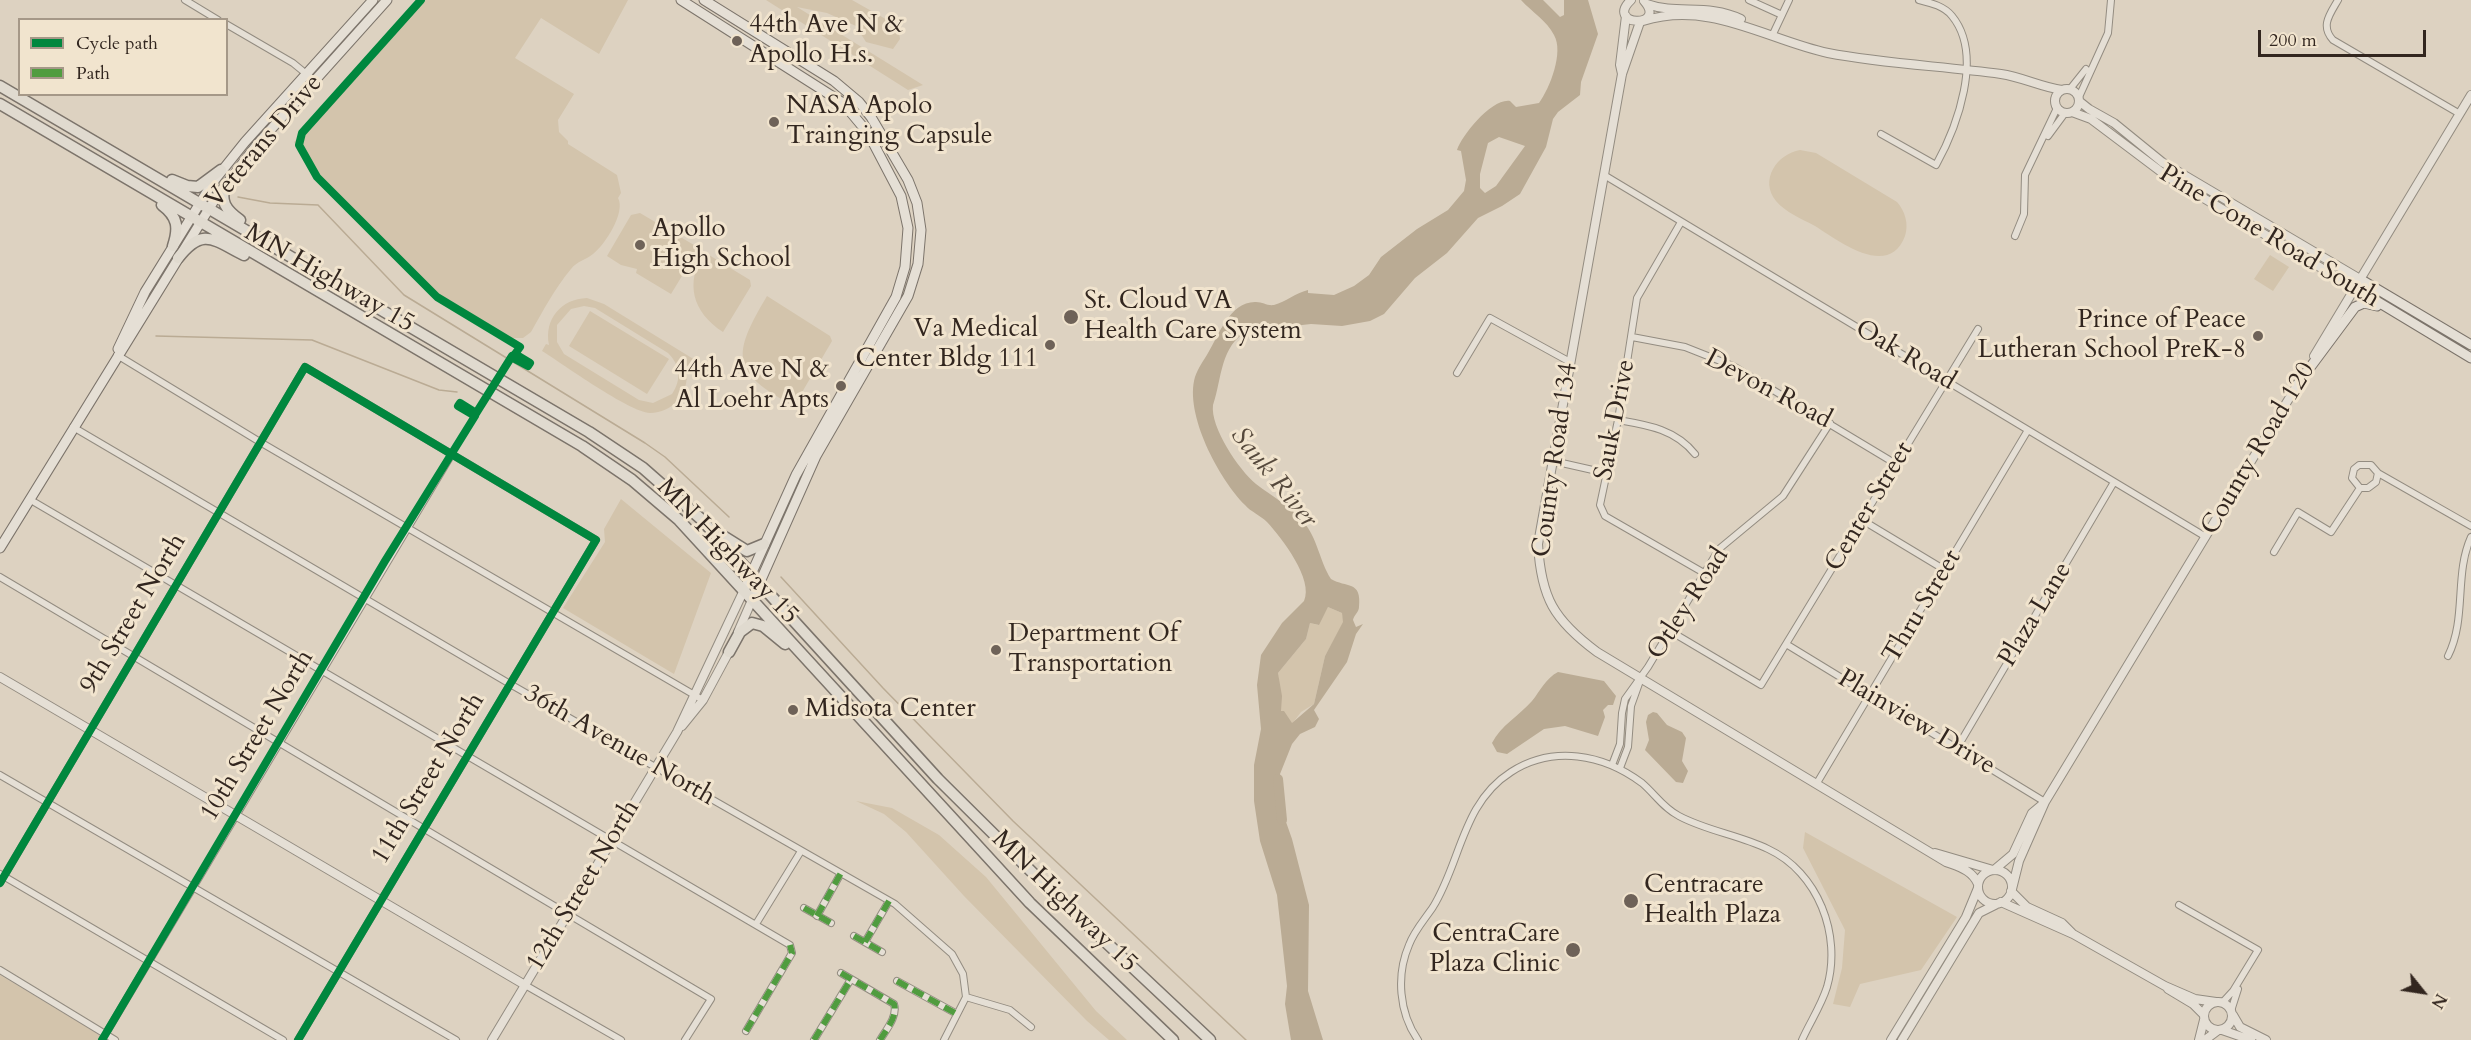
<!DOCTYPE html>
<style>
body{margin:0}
#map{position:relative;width:2471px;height:1040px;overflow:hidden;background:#ddd2c1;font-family:Cardo,serif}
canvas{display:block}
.legend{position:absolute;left:18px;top:18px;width:210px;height:78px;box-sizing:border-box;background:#f1e4ce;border:2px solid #a59888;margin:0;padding:8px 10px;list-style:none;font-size:18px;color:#32261f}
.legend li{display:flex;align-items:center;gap:12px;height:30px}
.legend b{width:30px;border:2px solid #a59888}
.north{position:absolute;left:2393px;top:962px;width:60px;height:60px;-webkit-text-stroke:4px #f1e4ce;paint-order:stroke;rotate:120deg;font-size:16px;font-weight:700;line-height:24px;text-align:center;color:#32261f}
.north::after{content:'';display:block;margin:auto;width:21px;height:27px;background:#32261f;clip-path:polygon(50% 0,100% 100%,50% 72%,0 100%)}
.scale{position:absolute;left:2258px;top:30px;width:168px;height:27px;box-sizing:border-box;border:3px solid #32261f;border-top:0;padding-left:8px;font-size:18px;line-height:21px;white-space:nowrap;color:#32261f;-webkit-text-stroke:4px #f1e4ce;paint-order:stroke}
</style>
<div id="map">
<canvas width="2471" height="1040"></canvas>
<ul class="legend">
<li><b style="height:8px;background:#00873e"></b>Cycle path</li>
<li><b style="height:8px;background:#509c3f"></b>Path</li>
</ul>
<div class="north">N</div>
<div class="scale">200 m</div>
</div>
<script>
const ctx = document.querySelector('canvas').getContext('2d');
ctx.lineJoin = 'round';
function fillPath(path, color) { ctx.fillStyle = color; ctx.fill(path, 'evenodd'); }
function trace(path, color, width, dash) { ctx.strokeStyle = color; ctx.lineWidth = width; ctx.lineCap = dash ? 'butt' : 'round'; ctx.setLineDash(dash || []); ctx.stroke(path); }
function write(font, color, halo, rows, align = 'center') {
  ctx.font = font + ' Cardo,serif'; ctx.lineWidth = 6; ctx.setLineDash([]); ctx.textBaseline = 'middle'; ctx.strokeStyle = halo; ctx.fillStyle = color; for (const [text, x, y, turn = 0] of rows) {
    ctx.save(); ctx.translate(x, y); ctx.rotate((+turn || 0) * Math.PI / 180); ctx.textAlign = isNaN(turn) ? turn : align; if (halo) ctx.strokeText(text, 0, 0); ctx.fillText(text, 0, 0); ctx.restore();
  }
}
const green = new Path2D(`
 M 426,0 L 628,0 L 599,54 L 541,18 L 515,58 L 574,94 L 558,120 L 559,132 L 568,141 L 568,144 L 617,175 L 621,193 L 618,198 C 626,212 605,245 593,254 C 586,260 577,261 571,269 C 555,288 543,311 531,332 L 523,338 L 509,338 L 436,293 L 315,178 L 294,142 Z
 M 766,0 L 852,0 L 898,26 L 900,39 L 893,49 L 866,42 L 856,26 L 827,13 L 797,7 L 923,85 L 908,90 Z
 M 1800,150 L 1816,153 L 1897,202 C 1905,211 1909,224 1905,236 C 1889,280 1837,240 1815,226 C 1802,219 1785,212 1776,201 C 1759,180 1777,154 1800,150 Z
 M 640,213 L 699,248 L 671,294 L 636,273 L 637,269 L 621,265 L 607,256 L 631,215 Z
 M 704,252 L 750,280 L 751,286 L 723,332 C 692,312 685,283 704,252 Z
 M 2270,255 L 2289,267 L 2273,291 L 2254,279 Z
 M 767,296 L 830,336 L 832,341 L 794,406 C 730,372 732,355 767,296 Z
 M 587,298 L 604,304 L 708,368 L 704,376 L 686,365 C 688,377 687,390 678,400 C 671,408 661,413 650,413 C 629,412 563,364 542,351 L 546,344 L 549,345 C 544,319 561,299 587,298 ZM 584,306 L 595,308 L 668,353 C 680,365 682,379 672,394 L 653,403 L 639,400 L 564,354 L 557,342 L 557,325 L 571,309 Z
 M 590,311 L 669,359 L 647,394 L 569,346 Z
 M 621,499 L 711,573 L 674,674 L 563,608 L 605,542 L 604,529 Z
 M 1328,607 L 1342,613 L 1344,622 L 1325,656 L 1314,704 L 1301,712 L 1292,724 L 1281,711 L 1278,673 L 1306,639 L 1310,623 L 1318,625 Z
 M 856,801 L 892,808 L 939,835 L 986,877 L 1096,1011 L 1127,1040 L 1109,1040 L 1087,1021 L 964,896 L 906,832 L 884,814 Z
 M 1805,832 L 1957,917 L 1921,970 L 1860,984 L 1850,1007 L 1833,1004 L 1842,968 L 1845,930 L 1803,848 Z
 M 0,975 L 100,1035 L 97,1040 L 0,1040 Z`);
const water = new Path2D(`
 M 1521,0 L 1543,0 L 1560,17 L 1564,15 L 1564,0 L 1588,0 L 1598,34 L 1581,82 L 1580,95 L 1558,112 L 1553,119 L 1546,147 L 1520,194 L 1502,206 L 1478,218 L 1447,253 L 1415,278 L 1384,314 L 1370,321 L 1342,326 L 1311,324 L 1248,331 C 1220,345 1222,379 1213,405 C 1210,427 1239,470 1256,484 C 1273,497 1289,505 1303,521 C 1318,539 1319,560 1331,579 C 1346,588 1362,580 1359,607 C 1359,612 1354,615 1353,620 L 1356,627 L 1363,624 L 1356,634 L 1347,662 L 1314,710 L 1319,719 L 1315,727 L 1300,734 L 1292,744 L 1280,774 L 1279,790 L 1280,805 L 1292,839 L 1309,905 L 1308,991 L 1323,1040 L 1291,1040 L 1285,1004 L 1287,986 L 1277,895 L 1260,841 L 1254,801 L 1254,765 L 1261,729 L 1257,685 L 1261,655 L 1282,623 L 1304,601 C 1314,580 1282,538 1267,522 C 1260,515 1251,512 1245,505 C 1219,479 1184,414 1195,377 C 1198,368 1204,360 1208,353 C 1219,335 1230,301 1256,302 C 1263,302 1267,306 1274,305 C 1286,302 1295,293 1308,290 L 1308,293 L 1334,295 L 1354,286 L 1369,275 L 1381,257 L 1417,229 L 1448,210 L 1464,191 L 1466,180 L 1461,151 L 1457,150 C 1462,135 1492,98 1510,101 L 1516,107 L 1539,103 C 1550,88 1564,52 1554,35 C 1547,21 1532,12 1521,0 ZM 1499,137 L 1525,146 L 1496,186 L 1485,193 L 1480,188 L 1480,174 L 1488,143 ZM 1328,607 L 1342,613 L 1343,622 L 1325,656 L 1314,704 L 1292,723 L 1284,711 L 1281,711 L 1282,696 L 1278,673 L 1306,639 L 1310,623 L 1319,625 Z
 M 1558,672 L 1604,681 L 1616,696 L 1613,705 L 1608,705 L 1603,710 L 1605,717 L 1598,736 L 1565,726 L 1544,729 L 1507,754 L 1497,752 L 1492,743 C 1501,725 1519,716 1532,701 C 1540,691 1546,678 1558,672 Z
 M 1653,712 L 1657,713 L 1667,725 L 1682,732 L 1686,738 L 1682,761 L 1688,771 L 1683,783 L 1676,782 L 1645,750 L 1649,740 L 1646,722 L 1648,715 Z`);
const stream = new Path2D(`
 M 238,197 L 270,203 L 318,205 L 404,295 L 645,443 L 665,457 L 729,517
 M 156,336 L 312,340 L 439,390 L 457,392
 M 781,577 L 883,688 L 1013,821 L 1246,1040`);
const river = new Path2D(`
 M 1278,779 L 1282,820`);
const minor = new Path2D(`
 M 185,0 L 218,20
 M 1749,0 L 1782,15
 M 2338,0 C 2330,14 2320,26 2333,40 L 2460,114
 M 226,24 L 293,63 L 315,81
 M 1773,34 L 1789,0
 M 2070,89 L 2086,69
 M 2079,97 L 2108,33 L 2111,0
 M 1881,134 L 1936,165 C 1957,127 1984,55 1952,16 C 1944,6 1931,3 1919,0
 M 2048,136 L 2065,113
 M 1604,175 L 2206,537
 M 1681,222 L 1637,298 L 1618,420 L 1600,505 L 1605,516 L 1704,573
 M 2015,236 L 2024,214 L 2025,175 L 2057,108
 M 1632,337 L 1685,347 L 1733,366 L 1896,464
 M 117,355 L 260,442 L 703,700
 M 1457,373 L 1490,318 L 1570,362
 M 1618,420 C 1647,425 1675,429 1695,454
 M 73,427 L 510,684 L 895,904 L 952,954 L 963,974 L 966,997 L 944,1040
 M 1553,461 L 1606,473
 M 2378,473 L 2376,482 L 2368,488 L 2360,488 L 2352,478 L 2354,469 L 2359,465 L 2371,465 L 2378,473 L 2471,526
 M 29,499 L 790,945 L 792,953 L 746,1031
 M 1862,520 L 1945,570
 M 2274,552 L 2298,512 L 2331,532 L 2360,488
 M 0,577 L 711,999 L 685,1040
 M 1670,631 L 1761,685 L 1978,329
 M 1786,644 L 2045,802
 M 2448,656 C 2467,618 2454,575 2471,537
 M 1957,748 L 2114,482
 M 1612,765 L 1620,744 L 1622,713 L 1625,699 L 1648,667 L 1719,549 L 1783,496 L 1830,423
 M 1620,768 L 1628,747 L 1631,706 L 1641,678
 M 0,775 L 456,1040
 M 1817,783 L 2028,430
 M 0,874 L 283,1040
 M 0,883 L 305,367 L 596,540 L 298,1040
 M 2179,905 L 2258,950 L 2233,991 L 2222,1003
 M 804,908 L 831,923
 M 817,916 L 841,873
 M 756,924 L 801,851
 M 854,936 L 882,952
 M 865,942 L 889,901
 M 0,970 L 115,1040
 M 841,973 L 894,1004 C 898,1016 886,1030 880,1040
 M 897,981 L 957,1014
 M 525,985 L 621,1040
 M 966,997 L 1010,1010 L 1031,1027
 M 2231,1011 L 2238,989
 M 102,1040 L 452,454
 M 814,1040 L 851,979
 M 1418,1040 C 1399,1013 1396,975 1409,945 C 1414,931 1425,919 1433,907 C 1461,862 1462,803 1511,772 C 1553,745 1603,754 1642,783 C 1655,794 1663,808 1679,816 C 1707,831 1739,835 1768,849 C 1818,872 1842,935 1827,987 C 1821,1006 1810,1022 1802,1040`);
const tertiary = new Path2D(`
 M 1631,0 C 1604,26 1668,29 1644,1
 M 1647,4 C 1677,15 1708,3 1741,19
 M 1643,21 C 1710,0 1767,40 1828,53 C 1885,64 1943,66 2001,74 C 2022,77 2041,87 2062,90
 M 1640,22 L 1622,74 L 1538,544 C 1541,598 1554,620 1597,652 L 1946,862 C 1959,867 1972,870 1978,884
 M 1622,74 L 1620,65 L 1626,16
 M2055 101a12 12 0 1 1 24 0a12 12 0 1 1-24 0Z
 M 2079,101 L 2089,109 L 2114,123 L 2162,162 L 2360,279
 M 2072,112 L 2091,119 L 2168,177 L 2355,288
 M 2314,356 L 2471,95
 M 738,632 L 752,600
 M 0,677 L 525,985
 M 682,726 L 703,700 L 731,648
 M 1935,853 L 1993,870
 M 1994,870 L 2013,854 L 2032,813 L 2044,803
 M1978 887a17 17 0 1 1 34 0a17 17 0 1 1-34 0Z
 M 2012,889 L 2019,861 L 2045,802 L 2299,382
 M 2011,891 L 2027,907 L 2062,923 L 2072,933
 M 2001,902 L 2073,934 L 2165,986 L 2195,999 L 2216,1002
 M 2168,989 L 2193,1004 L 2204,1015
 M2204 1016a14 14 0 1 1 28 0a14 14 0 1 1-28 0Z
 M 2233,1015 L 2240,1027 L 2266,1040
 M 2222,1030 L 2251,1040
 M 492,1040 L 677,732 L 744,590
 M 1891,1040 L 1966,917 L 1978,888
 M 1902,1040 L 1979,913 L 1999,903
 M 2199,1040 L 2204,1020
 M 2205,1040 L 2217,1031`);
const secondary = new Path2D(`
 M 681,0 L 843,103 L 868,133 L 901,196 L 908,228 L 905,267 L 896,297 L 796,475 L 744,590
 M 704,0 L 834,81 L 859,102 L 871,117 L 908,180 L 917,203 L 921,230 L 918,264 L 908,296 L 816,456 L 752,600
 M 2360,279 L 2471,345
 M 2355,288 L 2471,358
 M 118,349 L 145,292 L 213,182 L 245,142 L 373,0
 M 2297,385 L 2355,307 L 2364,303 L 2377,306
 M 0,548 L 215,199 L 256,146 L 387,0`);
const trunk = new Path2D(`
 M 0,86 L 589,432 L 643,468 L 701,519 L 938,779 L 1046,886 L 1210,1040
 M 0,104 L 582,446 L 632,480 L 679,520 L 1030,903 L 1173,1040
 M 172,180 L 187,186 L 198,187 L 221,170
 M 226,184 C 219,201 226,210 240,220
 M 162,205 C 178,217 179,228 173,246
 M 178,258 C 203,226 214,240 244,255
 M 723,536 L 747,551 L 764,544
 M 729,652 L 740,632 L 752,623 L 763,626 L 785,644`);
const quiet = new Path2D(`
 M 804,908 L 831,923
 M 817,916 L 841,873
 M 854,936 L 882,952
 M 865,942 L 889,901
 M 841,973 L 894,1004 C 898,1016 886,1030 880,1040
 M 897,981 L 957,1014
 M 746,1031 L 792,953 L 790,945
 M 814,1040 L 851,979`);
const cycleway = new Path2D(`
 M 421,0 L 302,133 L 299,145 L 317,177 L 437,297 L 520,347 L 515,354 L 530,363 L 528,366 L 513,358
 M 470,412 L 475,415 L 512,356 L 519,360
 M 0,883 L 305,367 L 596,540 L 298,1040
 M 102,1040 L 385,561 L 475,416 L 458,406 L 460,403 L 476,413`);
const markers = [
 [737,41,6,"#6e6258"],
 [774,122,6,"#6e6258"],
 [640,245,6,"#6e6258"],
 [1071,317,8,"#6e6258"],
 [2258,336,6,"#6e6258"],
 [1050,345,6,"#6e6258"],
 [841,386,6,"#6e6258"],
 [996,650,6,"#6e6258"],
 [793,710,6,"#6e6258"],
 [1631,901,8,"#6e6258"],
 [1573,950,8,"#6e6258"]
];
const poiNames = [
 ["44th Ave N &",749,26],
 ["Apollo H.s.",749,56],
 ["NASA Apolo",786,107],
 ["Trainging Capsule",786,137],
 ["Apollo",652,230],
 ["High School",652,260],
 ["St. Cloud VA",1084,302],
 ["Health Care System",1084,332],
 ["Prince of Peace",2246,321,"right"],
 ["Lutheran School PreK-8",2246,351,"right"],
 ["Va Medical",1038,330,"right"],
 ["Center Bldg 111",1038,360,"right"],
 ["44th Ave N &",829,371,"right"],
 ["Al Loehr Apts",829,401,"right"],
 ["Department Of",1008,635],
 ["Transportation",1008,665],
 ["Midsota Center",805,710],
 ["Centracare",1644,886],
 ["Health Plaza",1644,916],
 ["CentraCare",1560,935,"right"],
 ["Plaza Clinic",1560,965,"right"]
];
const streetNames = [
 ["Veterans Drive",265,142,-50],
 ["Pine Cone Road South",2269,237,31],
 ["MN Highway 15",329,279,30],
 ["Oak Road",1905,356,31],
 ["Devon Road",1768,390,28],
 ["Sauk Drive",1616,420,-79],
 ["County Road 120",2259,449,-59],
 ["County Road 134",1556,460,-82],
 ["Center Street",1870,507,-59],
 ["MN Highway 15",727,552,46],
 ["Otley Road",1689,604,-57],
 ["Thru Street",1923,607,-59],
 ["9th Street North",134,614,-59],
 ["Plaza Lane",2036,615,-59],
 ["Plainview Drive",1916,723,31],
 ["10th Street North",258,736,-59],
 ["36th Avenue North",619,746,30],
 ["11th Street North",429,779,-59],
 ["12th Street North",584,886,-59],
 ["MN Highway 15",1064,902,44]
];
const waterNames = [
 ["Sauk River",1273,478,51]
];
fillPath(green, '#d3c4ac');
fillPath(water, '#baab94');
trace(stream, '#baab94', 1.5);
trace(river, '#baab94', 10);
trace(minor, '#938c81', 8);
trace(tertiary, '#938c81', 10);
trace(secondary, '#7c746b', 11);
trace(trunk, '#7c746b', 13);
trace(minor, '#e5dfd5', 6);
trace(tertiary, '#e5dfd5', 8);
trace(secondary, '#e5dfd5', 9);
trace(trunk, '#e0dacf', 10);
trace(quiet, '#509c3f', 6, [12, 6]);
trace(cycleway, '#00873e', 8);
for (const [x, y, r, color] of markers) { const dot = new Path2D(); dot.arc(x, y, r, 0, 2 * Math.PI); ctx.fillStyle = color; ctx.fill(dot); trace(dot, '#f1e4ce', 2); }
write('26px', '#32261f', '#f1e4ce', poiNames, 'left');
write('26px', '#32261f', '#f1e4ce', streetNames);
write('italic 27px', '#56493c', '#f1e4ce', waterNames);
</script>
